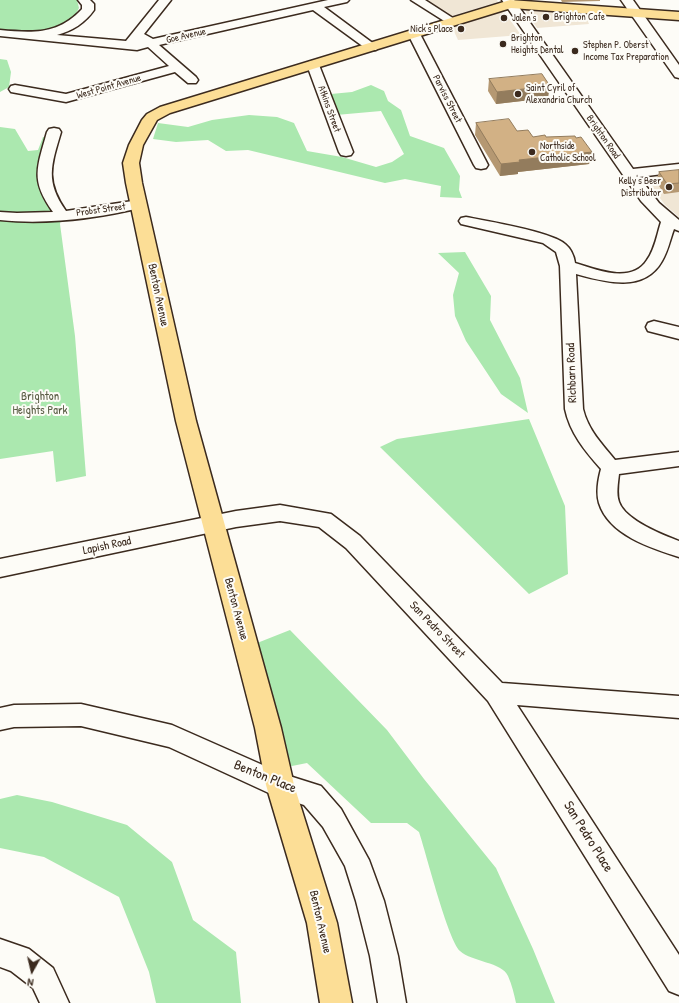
<!DOCTYPE html>
<style>
body{margin:0}
#map{position:relative;width:679px;height:1003px;overflow:hidden;background:#fdfcf7;font-family:"Patrick Hand",sans-serif}
canvas{display:block}
.north{position:absolute;left:12px;top:951px;width:40px;height:40px;-webkit-text-stroke:3px #fdfcf7;paint-order:stroke;rotate:188deg;font-size:11px;font-weight:700;line-height:16px;text-align:center;color:#3b2a1e}
.north::after{content:'';display:block;margin:auto;width:14px;height:18px;background:#3b2a1e;clip-path:polygon(50% 0,100% 100%,50% 72%,0 100%)}
</style>
<div id="map">
<canvas width="679" height="1003"></canvas>
<div class="north">N</div>
</div>
<script>
const ctx = document.querySelector('canvas').getContext('2d');
ctx.lineJoin = 'round';
function fillPath(path, color) { ctx.fillStyle = color; ctx.fill(path, 'evenodd'); }
function trace(path, color, width, dash) { ctx.strokeStyle = color; ctx.lineWidth = width; ctx.lineCap = dash ? 'butt' : 'round'; ctx.setLineDash(dash || []); ctx.stroke(path); }
function write(font, color, halo, rows, align = 'center') {
  ctx.font = font + ' "Patrick Hand",sans-serif'; ctx.lineWidth = 4; ctx.setLineDash([]); ctx.textBaseline = 'middle'; ctx.strokeStyle = halo; ctx.fillStyle = color; for (const [text, x, y, turn = 0] of rows) {
    ctx.save(); ctx.translate(x, y); ctx.rotate((+turn || 0) * Math.PI / 180); ctx.textAlign = isNaN(turn) ? turn : align; if (halo) ctx.strokeText(text, 0, 0); ctx.fillText(text, 0, 0); ctx.restore();
  }
}
const built = new Path2D(`
 M 423,0 L 497,0 L 498,2 L 452,16 Z
 M 525,10 L 585,14 L 589,24 L 537,28 Z
 M 500,12 L 505,13 L 521,35 L 458,40 L 452,27 Z
 M 679,174 L 679,217 L 665,205 L 646,179 L 649,177 Z`);
const green = new Path2D(`
 M 0,0 L 77,0 L 79,8 C 65,38 27,32 0,30 Z
 M 0,59 L 7,60 L 11,72 L 9,87 L 0,92 Z
 M 371,85 L 384,91 L 388,101 L 401,110 L 410,136 L 444,148 L 460,176 L 459,190 L 462,198 L 440,197 L 441,186 L 405,179 L 385,183 L 248,150 L 226,151 L 208,140 L 176,142 L 153,139 L 158,123 L 188,127 L 212,120 L 249,115 L 277,117 L 294,123 L 307,151 L 342,157 L 376,167 L 392,162 L 404,154 L 381,111 L 336,115 L 331,94 L 352,92 Z
 M 0,127 L 15,129 L 28,151 L 38,150 L 43,137 L 59,136 L 48,174 L 63,209 L 60,224 L 75,336 L 86,476 L 56,482 L 53,451 L 0,459 Z
 M 465,252 L 491,296 L 490,320 L 520,378 L 528,413 L 501,394 L 466,341 L 455,316 L 453,295 L 459,273 L 438,253 Z
 M 529,419 L 565,506 L 568,574 L 529,594 L 380,447 L 397,439 Z
 M 290,630 L 387,730 L 424,779 L 496,868 L 533,949 L 555,1003 L 516,1003 C 514,994 512,985 508,976 C 502,962 472,962 460,951 C 448,940 426,853 419,832 L 407,823 L 371,823 L 307,763 L 277,769 L 247,647 Z
 M 17,795 L 52,802 L 127,825 L 172,862 L 193,920 L 236,952 L 241,1003 L 156,1003 L 149,972 L 119,897 L 44,857 L 0,848 L 0,799 Z`);
const minor = new Path2D(`
 M 78,0 L 90,0 L 94,4 L 94,10 C 85,23 72,31 57,35 L 126,41 L 159,0 L 171,0 L 144,34 L 153,39 L 328,0 L 349,0 L 347,2 L 324,7 L 378,47 L 376,50 L 368,50 L 313,10 L 159,45 L 196,77 L 198,80 L 196,83 L 188,83 L 175,72 L 66,102 L 11,92 L 9,89 L 11,86 L 15,85 L 66,94 L 169,66 L 148,47 L 137,50 L 0,36 L 0,30 C 33,33 58,35 82,9 L 82,5 Z
 M 411,0 L 425,0 L 459,22 L 457,24 L 449,24 Z
 M 502,0 L 514,0 L 633,169 L 679,164 L 679,172 L 639,177 L 659,203 L 679,220 L 679,231 L 674,229 C 670,240 668,251 662,261 C 644,293 605,282 576,274 L 583,409 C 588,430 602,444 615,460 L 679,452 L 679,466 L 619,474 C 618,483 616,494 619,502 C 625,520 663,535 679,541 L 679,557 C 651,548 609,535 599,503 C 596,493 598,480 601,469 C 585,451 570,433 565,409 L 560,266 L 556,252 L 543,243 L 461,224 L 459,221 L 461,218 L 466,217 C 487,221 552,232 565,244 C 571,249 574,256 575,263 C 597,270 632,284 647,260 C 655,249 657,234 661,222 L 641,201 Z
 M 621,0 L 633,0 L 679,65 L 679,78 L 675,77 Z
 M 414,31 L 418,32 L 420,34 L 488,165 L 486,168 L 481,169 L 476,168 L 474,165 L 408,34 L 410,32 Z
 M 313,61 L 317,62 L 319,65 L 353,152 L 351,155 L 346,156 L 341,155 L 339,152 L 307,65 L 309,62 Z
 M 54,128 L 59,129 L 61,132 C 51,166 45,181 66,211 L 139,200 L 144,201 L 146,204 L 144,207 C 99,218 47,225 0,220 L 0,212 L 17,213 L 53,212 C 30,180 37,168 47,132 L 49,129 Z
 M 654,321 L 679,327 L 679,339 L 648,331 L 646,327 L 648,323 Z
 M 280,505 L 331,514 L 360,536 L 502,683 L 679,696 L 679,718 L 517,705 L 679,955 L 679,995 L 669,991 L 488,701 L 346,548 L 319,527 L 280,521 L 236,527 L 0,577 L 0,559 L 236,511 Z
 M 81,704 L 172,725 L 283,774 L 321,786 L 341,809 L 369,860 L 384,901 L 398,956 L 406,1003 L 378,1003 L 370,956 L 356,901 L 345,866 L 323,827 L 304,805 L 271,794 L 169,747 L 81,726 L 14,727 L 0,730 L 0,708 L 14,705 Z
 M 0,939 L 29,949 L 53,968 L 69,1003 L 40,1003 L 33,988 L 11,971 L 0,967 Z`);
const major = new Path2D(`
 M 510,0 L 679,12 L 679,20 L 511,8 L 170,113 L 157,120 L 143,145 L 139,163 L 142,183 L 196,421 L 281,728 L 294,785 L 337,923 L 352,1003 L 320,1003 L 307,923 L 266,785 L 255,728 L 176,421 L 126,183 L 123,163 L 129,145 L 142,120 L 147,114 L 160,107 Z`);
const wall = new Path2D(`
 M 561,0 L 600,0 L 600,1 L 562,2 Z
 M 489,79 L 548,98 L 496,104 L 488,91 Z
 M 476,123 L 517,131 L 533,137 L 576,138 L 592,152 L 589,164 L 518,172 L 518,174 L 500,176 L 475,135 Z
 M 679,170 L 679,192 L 664,194 L 656,181 L 659,172 Z`);
const shadedWall = new Path2D(`
 M 550,86 L 548,98 L 496,104 L 497,92 Z
 M 592,152 L 589,164 L 518,172 L 518,174 L 500,176 L 501,164 L 519,160 Z`);
const building = new Path2D(`
 M 542,74 L 550,86 L 497,92 L 489,79 Z
 M 509,119 L 517,131 L 528,130 L 533,137 L 545,135 L 546,137 L 575,136 L 576,138 L 581,137 L 592,152 L 519,160 L 520,162 L 501,164 L 476,123 Z
 M 679,170 L 679,183 L 667,184 L 659,172 Z`);
const markers = [
 [546,17,4,"#3b2a1e"],
 [504,18,4,"#3b2a1e"],
 [461,29,4,"#3b2a1e"],
 [503,44,4,"#3b2a1e"],
 [575,51,4,"#3b2a1e"],
 [518,94,4,"#3b2a1e"],
 [532,152,4,"#3b2a1e"],
 [669,187,4,"#3b2a1e"]
];
const farPoinames = [
 ["Brighton Cafe",554,17],
 ["Jalen's",512,18],
 ["Nick's Place",453,29,"right"],
 ["Brighton",511,38],
 ["Heights Dental",511,50],
 ["Stephen P. Oberst",583,45],
 ["Income Tax Preparation",583,57],
 ["Saint Cyril of",526,88],
 ["Alexandria Church",526,100],
 ["Northside",540,146],
 ["Catholic School",540,158],
 ["Kelly's Beer",661,181,"right"],
 ["Distributor",661,193,"right"]
];
const farStreetnames = [
 ["Goe Avenue",186,36,-13],
 ["West Point Avenue",109,87,-16],
 ["Parviss Street",447,99,63],
 ["Atkins Street",329,109,70],
 ["Brighton Road",603,137,55],
 ["Probst Street",101,210,-8]
];
const streetNames = [
 ["Benton Avenue",158,295,78],
 ["Richbarn Road",572,373,-92],
 ["Lapish Road",107,546,-12],
 ["Benton Avenue",236,609,75],
 ["San Pedro Street",437,630,46],
 ["Benton Avenue",320,922,77]
];
const parkNames = [
 ["Brighton",40,397],
 ["Heights Park",40,411]
];
const nearStreetnames = [
 ["Benton Place",265,777,22],
 ["San Pedro Place",588,837,58]
];
fillPath(built, '#f0e6d5');
fillPath(green, '#abe8af');
trace(minor, '#3b2a1e', 3);
trace(major, '#3b2a1e', 3);
fillPath(minor, '#fdfcf7');
fillPath(major, '#fcde96');
fillPath(wall, '#b59872');
fillPath(shadedWall, '#937c5d');
fillPath(building, '#d2b185');
trace(building, '#937c5d', 1);
for (const [x, y, r, color] of markers) { const dot = new Path2D(); dot.arc(x, y, r, 0, 2 * Math.PI); ctx.fillStyle = color; ctx.fill(dot); trace(dot, '#fdfcf7', 1.5); }
write('10px', '#3b2a1e', '#fdfcf7', farPoinames, 'left');
write('10px', '#3b2a1e', '#fdfcf7', farStreetnames);
write('12px', '#3b2a1e', '#fdfcf7', streetNames);
write('12px', '#575a42', '#fdfcf7', parkNames);
write('14px', '#3b2a1e', '#fdfcf7', nearStreetnames);
</script>
